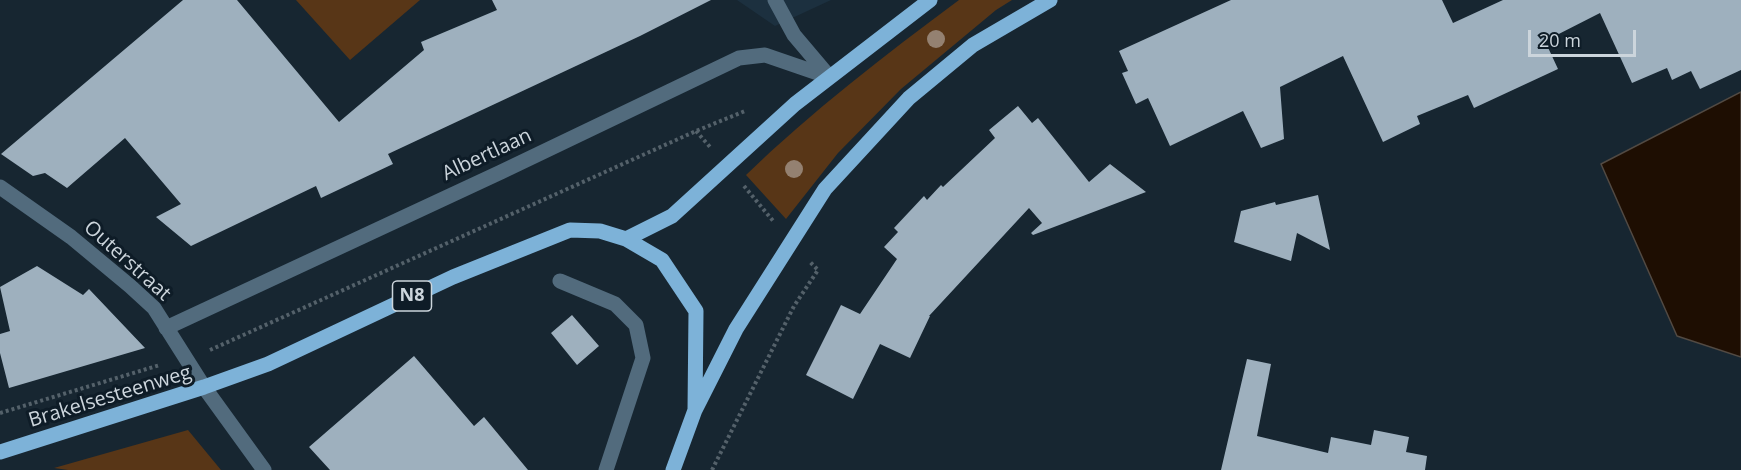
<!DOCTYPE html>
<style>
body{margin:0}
#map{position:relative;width:1741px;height:470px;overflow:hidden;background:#172631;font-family:"Open Sans",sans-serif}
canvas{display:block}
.scale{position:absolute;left:1528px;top:30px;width:108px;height:27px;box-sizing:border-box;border:3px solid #ccd5dc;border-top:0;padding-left:8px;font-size:18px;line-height:21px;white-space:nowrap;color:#ccd5dc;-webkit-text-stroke:4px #0e1c27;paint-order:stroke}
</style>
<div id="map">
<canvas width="1741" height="470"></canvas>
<div class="scale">20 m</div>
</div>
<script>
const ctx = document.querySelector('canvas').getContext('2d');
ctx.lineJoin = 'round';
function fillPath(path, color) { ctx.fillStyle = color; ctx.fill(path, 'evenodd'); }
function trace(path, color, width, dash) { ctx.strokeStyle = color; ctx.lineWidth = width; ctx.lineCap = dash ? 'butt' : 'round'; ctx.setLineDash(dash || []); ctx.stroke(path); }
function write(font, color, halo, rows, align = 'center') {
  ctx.font = font + ' "Open Sans",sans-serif'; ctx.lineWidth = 6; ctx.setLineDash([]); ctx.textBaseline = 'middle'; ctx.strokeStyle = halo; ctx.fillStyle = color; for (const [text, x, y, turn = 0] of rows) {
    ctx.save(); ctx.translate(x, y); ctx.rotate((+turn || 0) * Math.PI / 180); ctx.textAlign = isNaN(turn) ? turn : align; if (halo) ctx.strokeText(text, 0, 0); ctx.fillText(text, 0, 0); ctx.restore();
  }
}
const built = new Path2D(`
 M 737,0 L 831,0 L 775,26 Z`);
const green = new Path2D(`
 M 296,0 L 420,0 L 350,60 Z
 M 959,0 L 1012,0 L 996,10 L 901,89 L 838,153 L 786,219 L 746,175 C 812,111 885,55 959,0 Z
 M 188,430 L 221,470 L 68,470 L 54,468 Z`);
const water = new Path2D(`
 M 1741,92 L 1741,357 L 1677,336 L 1601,164 Z`);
const building = new Path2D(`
 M 183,0 L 237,0 L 339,122 L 424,50 L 421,42 L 497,10 L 492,0 L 711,0 L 640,36 L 388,154 L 393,164 L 321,198 L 316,186 L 191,246 L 156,217 L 181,204 L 125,138 L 67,188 L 45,173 L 33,176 L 1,154 Z
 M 1231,0 L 1442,0 L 1453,23 L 1503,0 L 1741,0 L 1741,70 L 1700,89 L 1691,71 L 1672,80 L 1667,68 L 1632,83 L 1600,13 L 1545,41 L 1558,69 L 1474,108 L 1468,95 L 1417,116 L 1420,124 L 1383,142 L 1343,56 L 1280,87 L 1284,139 L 1261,148 L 1243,111 L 1170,146 L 1148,98 L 1136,104 L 1122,73 L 1128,71 L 1119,51 Z
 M 1018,106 L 1032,123 L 1038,118 L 1089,182 L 1110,164 L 1146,192 L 1033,235 L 1031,233 L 1042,223 L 1029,208 L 929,316 L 930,316 L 910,358 L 880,344 L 853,399 L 806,375 L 841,305 L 860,314 L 897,259 L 884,247 L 898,232 L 894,228 L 924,196 L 927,200 L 941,185 L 943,187 L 995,138 L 989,130 Z
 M 1318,195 L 1330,250 L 1297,233 L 1291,261 L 1234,242 L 1241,211 L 1275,202 L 1276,205 Z
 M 37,266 L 83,295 L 89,289 L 145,348 L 9,388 L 0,353 L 0,334 L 10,331 L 0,287 Z
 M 572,315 L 599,346 L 577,365 L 551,333 Z
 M 414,356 L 474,426 L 484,417 L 528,470 L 330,470 L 309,447 Z
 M 1247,359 L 1271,364 L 1257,436 L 1328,453 L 1331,437 L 1371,445 L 1374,430 L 1409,437 L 1406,452 L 1427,456 L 1425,470 L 1221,470 Z`);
const path = new Path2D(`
 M 696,131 L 710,147
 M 744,186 L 774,222
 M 210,350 L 696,131 L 745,111
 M 0,413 L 160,365
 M 712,470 L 794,306 L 818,270 L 809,261`);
const minor = new Path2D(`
 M 775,0 L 794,35 L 827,74
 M 0,187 L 71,237 L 130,286 L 154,308 L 204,387 L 264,470
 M 560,281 L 615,304 L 636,325 L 643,358 L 606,470
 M 166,328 L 501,172 L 739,58 L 765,55 L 829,77`);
const major = new Path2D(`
 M 626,239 L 672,216 L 795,104 L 930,0
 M 0,452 L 204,387 L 268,364 L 453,277 L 570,230 L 600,231 L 626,239 L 662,260 L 696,311 L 695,410
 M 673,470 L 695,410 L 736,329 L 825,189 L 909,98 L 973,45 L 1050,0`);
const trees = [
 [936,39],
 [794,169]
];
const shields = [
 [412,296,39]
];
const shieldNames = [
 ["N8",412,296]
];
const streetNames = [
 ["Albertlaan",487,155,-25],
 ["Outerstraat",127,261,42],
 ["Brakelsesteenweg",110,397,-17]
];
fillPath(built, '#1c303f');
fillPath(green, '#583617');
fillPath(water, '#1e0e02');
trace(water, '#524a43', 1.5);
fillPath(building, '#9eb0be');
trace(path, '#54616a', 4, [3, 3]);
trace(minor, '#526b7d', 15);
trace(major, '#7db2d8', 15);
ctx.fillStyle = '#948171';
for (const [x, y] of trees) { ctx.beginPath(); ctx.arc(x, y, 9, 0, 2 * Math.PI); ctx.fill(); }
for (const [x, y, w] of shields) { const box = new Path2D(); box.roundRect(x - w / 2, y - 15, w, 30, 4.5); ctx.fillStyle = '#0e1c27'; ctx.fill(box); trace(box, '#ccd5dc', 1.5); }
write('bold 18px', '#ccd5dc', null, shieldNames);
write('20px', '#ccd5dc', '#0e1c27', streetNames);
</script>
